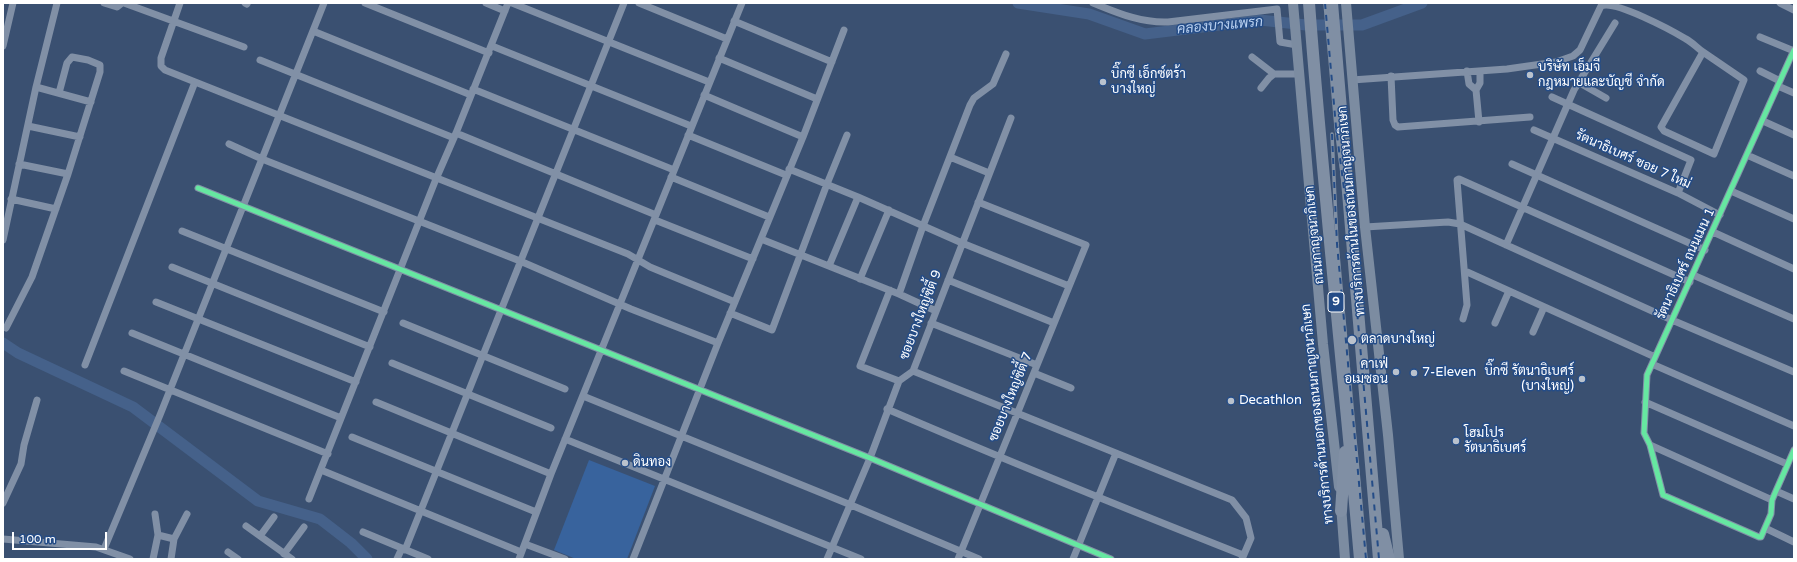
<!DOCTYPE html>
<meta charset="utf-8">
<style>
body{margin:0}
#map{position:relative;width:1797px;height:562px;overflow:hidden;background:#3a5071;font-family:"Varela Round",sans-serif}
canvas{display:block}
.frame{position:absolute;inset:0;border:4px solid #fff;pointer-events:none}
.scale{position:absolute;left:12px;top:532px;width:95px;height:18px;box-sizing:border-box;border:2px solid #fff;border-top:0;padding-left:5px;font-size:12px;line-height:14px;white-space:nowrap;color:#fff;-webkit-text-stroke:3px #244c87;paint-order:stroke}
</style>
<div id="map">
<canvas width="1797" height="562"></canvas>
<div class="frame"></div>
<div class="scale">100 m</div>
</div>
<script>
const ctx = document.querySelector('canvas').getContext('2d');
ctx.lineJoin = 'round';
function fillPath(path, color) { ctx.fillStyle = color; ctx.fill(path, 'evenodd'); }
function trace(path, color, width, dash) { ctx.strokeStyle = color; ctx.lineWidth = width; ctx.lineCap = dash ? 'butt' : 'round'; ctx.setLineDash(dash || []); ctx.stroke(path); }
function write(font, color, halo, rows, align = 'center') {
  ctx.font = font + ' "Varela Round",Sarabun,sans-serif'; ctx.lineWidth = 3; ctx.setLineDash([]); ctx.textBaseline = 'middle'; ctx.strokeStyle = halo; ctx.fillStyle = color; for (const [text, x, y, turn = 0] of rows) {
    ctx.save(); ctx.translate(x, y); ctx.rotate((+turn || 0) * Math.PI / 180); ctx.textAlign = isNaN(turn) ? turn : align; if (halo) ctx.strokeText(text, 0, 0); ctx.fillText(text, 0, 0); ctx.restore();
  }
}
const green = new Path2D(`
 M 589,460 L 655,486 L 627,559 L 576,559 L 554,550 Z`);
const river = new Path2D(`
 M 1018,3 L 1089,14 L 1145,34 L 1260,20 L 1306,25 L 1362,25 L 1422,3
 M 3,343 L 18,353 L 133,407 L 258,501 L 320,519 L 351,543 L 367,559`);
const minor = new Path2D(`
 M 104,3 L 117,7 L 122,3
 M 124,3 L 244,47
 M 180,3 L 161,58 L 161,66 L 165,70 L 628,254 L 650,267 L 735,302
 M 245,3 L 247,4
 M 365,3 L 489,53
 M 486,3 L 505,11
 M 512,3 L 709,82
 M 639,3 L 727,39
 M 1093,3 C 1118,13 1140,23 1168,22 L 1277,9 L 1280,42 L 1297,45
 M 1780,3 L 1794,10
 M 734,21 L 832,62
 M 313,31 L 471,95
 M 1760,37 L 1794,51
 M 3,46 L 13,3
 M 492,46 L 691,126
 M 1794,50 L 1647,375 L 1644,433 L 1650,445 L 1663,495 L 1759,537 L 1761,537 L 1771,514 L 1772,500 L 1794,450
 M 1252,57 L 1274,74 L 1299,74
 M 719,58 L 817,99
 M 260,60 L 454,138
 M 1467,71 L 1469,84 L 1476,90
 M 1760,71 L 1780,81
 M 1391,76 L 1393,120 L 1395,125 L 1398,127 L 1530,117
 M 1352,80 L 1507,69 L 1556,62 L 1573,56 L 1580,50 L 1601,6 C 1615,0 1671,30 1686,39 C 1692,42 1697,48 1703,52 L 1661,127 L 1664,131 L 1714,154 L 1744,80 L 1703,52
 M 1578,82 L 1606,98
 M 1778,86 L 1794,93
 M 36,87 L 91,102
 M 1261,88 L 1269,78 L 1274,74
 M 473,89 L 674,170
 M 704,95 L 803,137
 M 1552,97 L 1691,160 L 1678,193
 M 1763,121 L 1794,135
 M 1479,122 L 1476,90 L 1480,83 L 1480,71
 M 28,126 L 80,137
 M 1534,130 L 1678,193 L 1720,215
 M 456,133 L 656,215
 M 688,135 L 786,175
 M 229,144 L 262,159 L 520,261 L 631,309 L 718,343
 M 1747,155 L 1794,176
 M 950,157 L 989,173
 M 19,164 L 68,174
 M 1512,164 L 1705,250
 M 789,169 L 858,197 L 962,243 L 1069,286
 M 671,177 L 769,217
 M 198,188 L 870,458 L 1111,559
 M 1731,191 L 1794,219
 M 11,199 L 56,209
 M 655,220 L 753,259
 M 1365,227 L 1448,222 L 1460,224 L 1672,320 L 1794,372
 M 182,231 L 384,312
 M 1713,232 L 1794,269
 M 761,239 L 899,294 L 936,311
 M 3,240 L 36,87 L 57,3
 M 1506,245 L 1574,90 L 1615,23
 M 829,266 L 858,197
 M 172,267 L 370,347
 M 1465,271 L 1655,357
 M 1693,275 L 1794,319
 M 860,279 L 889,210
 M 948,280 L 1054,323
 M 890,290 L 860,366 L 899,381
 M 899,294 L 923,226 L 970,105 L 974,98 L 993,84 L 1006,54
 M 156,302 L 356,382
 M 730,313 L 772,330 L 827,184 L 847,135
 M 1463,319 L 1467,305 L 1457,180 L 1459,179 L 1690,282
 M 403,323 L 565,389
 M 931,323 L 1037,365
 M 1495,323 L 1509,291
 M 6,328 L 32,277 L 68,174 L 100,72 L 100,65 L 88,60 L 72,57 L 67,63 L 59,93
 M 1533,332 L 1544,307
 M 132,333 L 341,418
 M 392,363 L 551,428
 M 1652,364 L 1794,426
 M 85,365 L 195,82
 M 124,371 L 328,454
 M 913,371 L 1232,500 L 1246,518 L 1251,538 L 1242,559
 M 1034,373 L 1071,388
 M 583,396 L 851,505 L 979,559
 M 376,402 L 551,474
 M 1645,402 L 1787,464
 M 887,409 C 1005,460 1124,508 1243,555
 M 352,437 L 536,512
 M 565,439 L 861,559
 M 1650,445 L 1772,500
 M 321,470 L 521,552
 M 1776,491 L 1794,499
 M 309,499 L 436,179 L 456,133 L 508,3
 M 3,503 L 21,464 L 24,445 L 37,400
 M 246,526 L 292,559
 M 1765,528 L 1794,542
 M 363,532 L 428,559
 M 158,535 L 174,539
 M 260,536 L 274,517
 M 3,539 L 96,547 L 130,559
 M 525,544 L 565,559
 M 104,549 L 160,415 L 324,3
 M 405,550 C 477,367 551,185 624,3
 M 228,552 L 238,559
 M 284,554 L 304,527
 M 153,559 L 158,535 L 155,514
 M 171,559 L 174,539 L 187,514
 M 397,559 L 402,548
 M 519,559 L 551,474 L 742,3
 M 633,559 L 718,343 L 803,137 L 844,30
 M 827,559 L 870,458 L 899,381 L 913,371 L 1011,118
 M 958,559 L 1086,245 L 978,202
 M 1073,559 L 1116,453`);
const secondary = new Path2D(`
 M 1293,3 L 1323,344 L 1339,487
 M 1346,3 L 1365,227 L 1388,435 L 1399,559
 M 1341,505 L 1345,559`);
const trunk = new Path2D(`
 M 1309,3 C 1323,189 1344,374 1360,559
 M 1332,3 L 1379,559
 M 1341,511 L 1345,452
 M 1383,534 L 1389,559`);
const rail = new Path2D(`
 M 1325,3 L 1336,127 L 1351,243 L 1379,559
 M 1332,134 L 1337,244 L 1366,559`);
const cycleway = new Path2D(`
 M 1794,50 L 1647,375 L 1644,433 L 1650,445 L 1663,495 L 1759,537 L 1761,537 L 1771,514 L 1772,500 L 1794,450
 M 198,188 L 870,458 L 1111,559`);
const markers = [
 [1530,75,4,"#bac2cd"],
 [1103,82,4,"#bac2cd"],
 [1352,340,5,"#bac2cd"],
 [1396,372,4,"#bac2cd"],
 [1414,373,4,"#bac2cd"],
 [1582,379,4,"#bac2cd"],
 [1231,401,4,"#bac2cd"],
 [1456,441,4,"#bac2cd"],
 [625,463,4,"#bac2cd"]
];
const shields = [
 [1336,302,16]
];
const shieldNames = [
 ["9",1336,302]
];
const poiNames = [
 ["บริษัท เอ็มจี",1538,68],
 ["กฎหมายและบัญชี จำกัด",1538,83],
 ["บิ๊กซี เอ็กซ์ตร้า",1111,75],
 ["บางใหญ่",1111,90],
 ["ตลาดบางใหญ่",1361,340],
 ["คาเฟ่",1388,365,"right"],
 ["อเมซอน",1388,380,"right"],
 ["บิ๊กซี รัตนาธิเบศร์",1574,372,"right"],
 ["(บางใหญ่)",1574,387,"right"],
 ["7-Eleven",1422,373],
 ["Decathlon",1239,401],
 ["โฮมโปร",1464,434],
 ["รัตนาธิเบศร์",1464,449],
 ["ดินทอง",633,463]
];
const streetNames = [
 ["รัตนาธิเบศร์ ซอย 7 ใหม่",1633,160,24],
 ["ทางบริการด้านในของถนนกาญจนาภิเษก",1352,211,-95],
 ["ถนนกาญจนาภิเษก",1315,235,-96],
 ["รัตนาธิเบศร์ ถนนเมน 1",1686,264,-65],
 ["ซอยบางใหญ่ซิตี้ 9",921,315,-69],
 ["ซอยบางใหญ่ซิตี้ 7",1011,397,-68],
 ["ทางบริการด้านนอกของถนนกาญจนาภิเษก",1318,414,-96]
];
const waterNames = [
 ["คลองบางแพรก",1220,26,-5]
];
fillPath(green, '#38639d');
trace(river, '#45618a', 11);
trace(minor, '#8190a6', 7);
trace(secondary, '#7c8ca1', 10);
trace(trunk, '#808fa4', 12);
trace(rail, '#8190a4', 3.5);
trace(rail, '#244c87', 2, [6]);
trace(cycleway, '#66e7a1', 5);
for (const [x, y, r, color] of markers) { const dot = new Path2D(); dot.arc(x, y, r, 0, 2 * Math.PI); ctx.fillStyle = color; ctx.fill(dot); trace(dot, '#244c87', 1.5); }
for (const [x, y, w] of shields) { const box = new Path2D(); box.roundRect(x - w / 2, y - 10, w, 20, 3); ctx.fillStyle = '#244c87'; ctx.fill(box); trace(box, '#fff', 1); }
write('bold 12px', '#fff', null, shieldNames);
write('13px', '#fff', '#244c87', poiNames, 'left');
write('13px', '#fff', '#244c87', streetNames);
write('italic 14px', '#bad1f0', '#244c87', waterNames);
</script>
